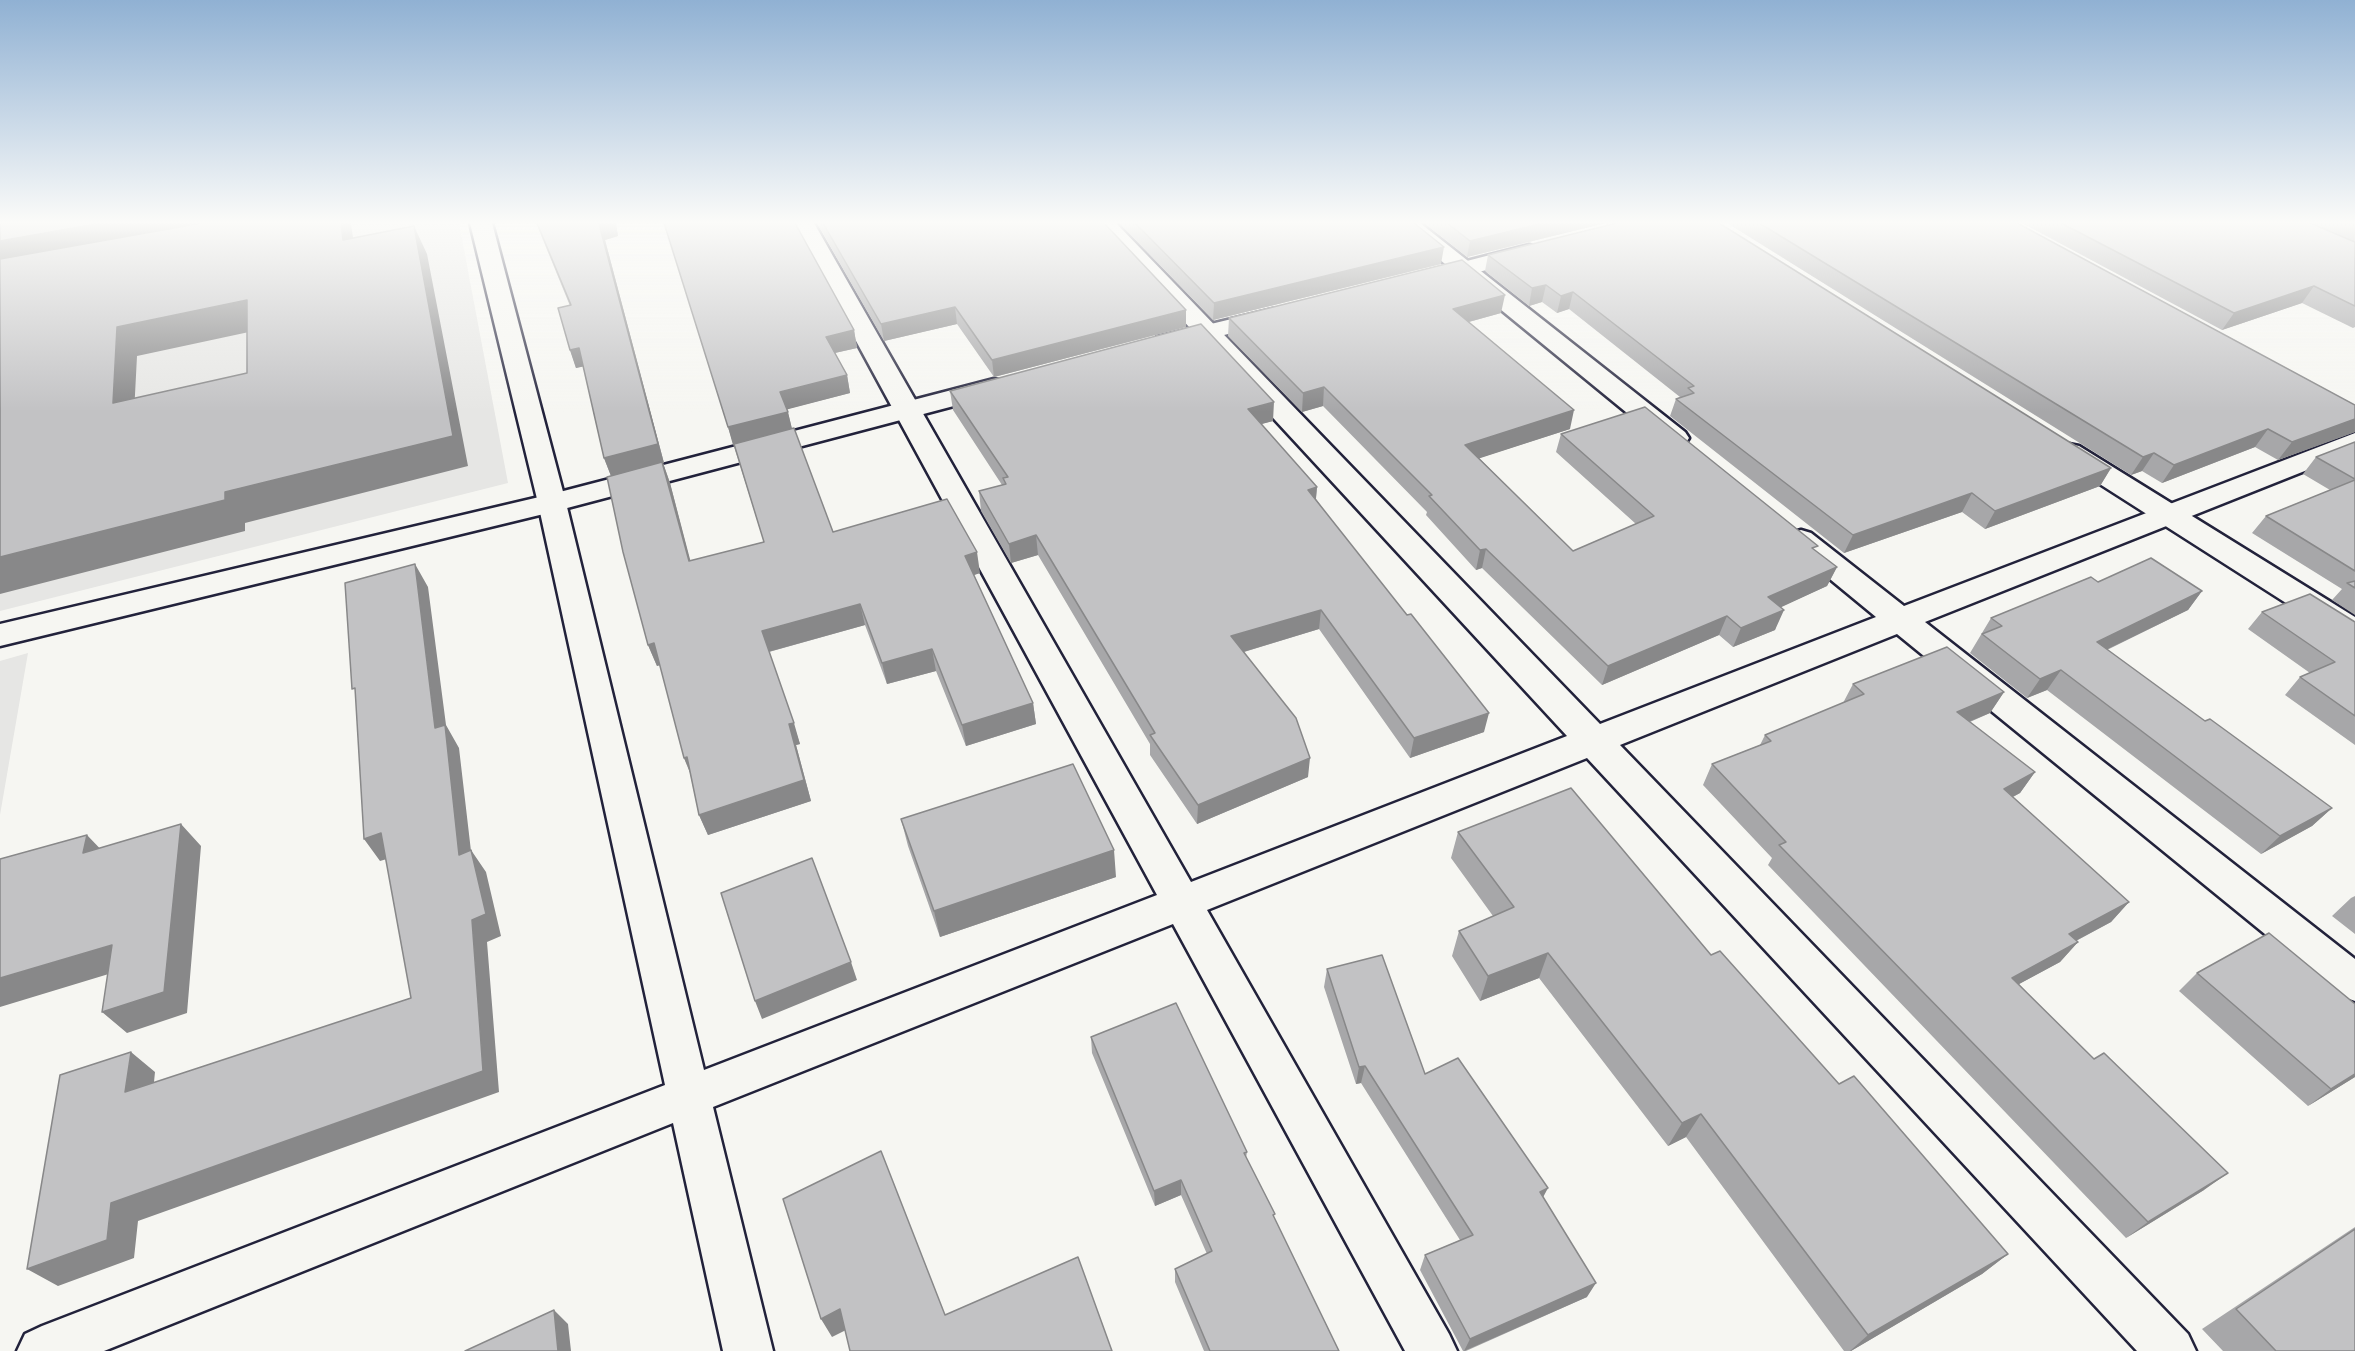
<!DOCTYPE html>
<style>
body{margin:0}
canvas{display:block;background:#f6f6f2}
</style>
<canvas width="2355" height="1351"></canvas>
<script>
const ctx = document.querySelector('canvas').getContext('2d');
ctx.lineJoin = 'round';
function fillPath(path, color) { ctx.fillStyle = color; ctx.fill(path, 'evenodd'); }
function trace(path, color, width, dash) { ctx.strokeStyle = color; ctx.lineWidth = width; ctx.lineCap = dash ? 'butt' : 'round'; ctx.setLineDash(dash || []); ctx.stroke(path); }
const built = new Path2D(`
 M 354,223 L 459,223 L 508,483 L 0,611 L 0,290 Z
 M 28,653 L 0,815 L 0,661 Z`);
const street = new Path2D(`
 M 470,223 L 492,223 L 566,503 L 704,1070 L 1157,895 L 792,223 L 814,223 L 1191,882 L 1567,736 L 1093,223 L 1116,223 L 1600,724 L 1876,617 L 1791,547 L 1786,540 L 1791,533 L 1801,530 L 1811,533 L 1904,606 L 2355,433 L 2355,451 L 1925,622 L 2355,959 L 2355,1001 L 2341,996 L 1897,634 L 1620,745 L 2188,1334 L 2196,1351 L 2137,1351 L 1587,758 L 1207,910 L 1449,1334 L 1457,1351 L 1405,1351 L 1173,924 L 713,1107 L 773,1351 L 723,1351 L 673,1123 L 104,1351 L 17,1351 L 25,1334 L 42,1326 L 665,1085 L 538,503 Z
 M 1395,223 L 1420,223 L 1685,432 L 1689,438 L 1685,444 L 1675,446 L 1665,444 Z`);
const secondary = new Path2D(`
 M 1529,245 L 1537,247 L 1540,252 L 1537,257 L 1428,285 L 1420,283 L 1416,278 L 1420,273 Z
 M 1273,309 L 1282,311 L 1285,316 L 1282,321 L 1166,349 L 1157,347 L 1154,342 L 1157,337 Z
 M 994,379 L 1003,381 L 1007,387 L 1003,393 L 552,512 L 0,646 L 0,624 L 552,494 Z
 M 2069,444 L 2079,446 L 2355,617 L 2355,643 L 2344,640 L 2059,458 L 2055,452 L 2059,446 Z`);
const wall = new Path2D(`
 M 536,223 L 616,223 L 618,236 L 605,240 L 664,463 L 663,463 L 670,483 L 690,561 L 764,542 L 664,223 L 854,330 L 857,348 L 835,353 L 847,375 L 850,393 L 787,409 L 792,429 L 833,532 L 980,573 L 974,575 L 1033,703 L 1036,724 L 966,746 L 936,671 L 887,684 L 865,625 L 769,652 L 800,744 L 796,745 L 811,801 L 708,835 L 699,815 L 690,773 L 684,758 L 660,665 L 657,666 L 648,645 L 611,476 L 604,458 L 583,366 L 576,368 L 570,350 L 570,306 Z
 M 817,223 L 1104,223 L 1186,327 L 994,377 L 957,324 L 884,341 Z
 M 1119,223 L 1414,223 L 1441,264 L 1213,320 Z
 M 1424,223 L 1606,223 L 1467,257 Z
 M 1727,223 L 2017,223 L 2355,405 L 2355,432 L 2278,460 L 2255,447 L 2162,483 L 2142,471 L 2131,475 Z
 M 2022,223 L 2355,223 L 2355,327 L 2353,328 L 2302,303 L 2222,330 Z
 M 1488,255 L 2111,468 L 2100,486 L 1985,529 L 1962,512 L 1844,553 L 1670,416 L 1676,399 L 1680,397 L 1569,309 L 1557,313 L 1542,302 L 1529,306 L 1485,271 Z
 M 1501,313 L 1469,322 L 1570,429 L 1479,458 L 1573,551 L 1636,524 L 1556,452 L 1561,434 L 1816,551 L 1837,567 L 1827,586 L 1780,607 L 1775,630 L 1733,647 L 1719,635 L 1602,685 L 1482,568 L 1476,570 L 1426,515 L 1427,512 L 1323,406 L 1302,412 L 1228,336 L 1229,318 Z
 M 950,391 L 1273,421 L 1261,424 L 1317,487 L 1316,499 L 1484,732 L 1410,758 L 1319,629 L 1244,652 L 1308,777 L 1197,824 L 1150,755 L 1150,744 L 1038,555 L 1011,563 L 981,511 L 979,491 L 1002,485 L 953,410 Z
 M 2355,442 L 2355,615 L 2332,600 L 2342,589 L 2252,533 L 2266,516 L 2330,490 L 2303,474 L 2316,457 Z
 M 2098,582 L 2202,591 L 2188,610 L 2107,650 L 2205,721 L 2332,808 L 2312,826 L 2261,854 L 2047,690 L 2027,698 L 1970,653 L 1991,618 Z
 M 2262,612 L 2355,622 L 2355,745 L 2285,695 L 2300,677 L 2310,673 L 2248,629 Z
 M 1853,684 L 2004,692 L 1990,713 L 1970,722 L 2035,772 L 2020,793 L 2013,797 L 2129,902 L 2111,922 L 2076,941 L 2078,942 L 2060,962 L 2019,984 L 2204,1190 L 2126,1238 L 1768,865 L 1772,858 L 1703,785 L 1712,764 L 1760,745 L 1765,735 L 1843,703 Z
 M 901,819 L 1116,877 L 940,937 L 908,846 Z
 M 1458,832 L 1711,955 L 2008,1254 L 1982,1274 L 1851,1351 L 1844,1351 L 1686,1137 L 1668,1146 L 1539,978 L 1480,1001 L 1452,956 L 1459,931 L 1493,916 L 1451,858 Z
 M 2355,896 L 2355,934 L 2332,916 L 2351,898 Z
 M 1327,969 L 1425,1074 L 1543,1197 L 1587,1297 L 1466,1351 L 1463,1351 L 1420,1270 L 1425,1255 L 1460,1240 L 1361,1083 L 1356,1084 L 1324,987 Z
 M 2197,973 L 2355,1077 L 2308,1106 L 2179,991 Z
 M 1091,1037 L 1247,1152 L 1246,1158 L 1274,1218 L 1339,1351 L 1204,1351 L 1175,1282 L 1175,1269 L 1207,1254 L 1181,1195 L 1155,1206 L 1092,1053 Z
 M 2355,1227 L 2355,1351 L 2223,1351 L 2202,1329 Z`);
const shadedWall = new Path2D(`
 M 101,223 L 271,223 L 0,273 L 0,241 Z
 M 341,223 L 351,223 L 357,268 L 343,240 Z
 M 602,223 L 616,223 L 618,236 L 605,240 L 664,463 L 663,463 L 670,483 L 696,582 L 611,476 L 604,458 L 599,224 Z
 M 1543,223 L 1606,223 L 1467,257 L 1470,241 Z
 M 414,226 L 427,254 L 468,466 L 245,523 L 245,531 L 0,594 L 0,557 L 225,492 Z
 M 1444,247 L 1441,264 L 1213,320 L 1214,303 Z
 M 1546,285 L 1542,302 L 1529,306 L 1532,288 Z
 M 2314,286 L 2302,303 L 2222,330 L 2234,313 Z
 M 1573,292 L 1569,309 L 1557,313 L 1561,296 Z
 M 1505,295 L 1501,313 L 1450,327 L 1453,309 Z
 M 247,300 L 263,329 L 137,356 L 133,433 L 113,403 L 117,327 Z
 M 955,307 L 957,324 L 884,341 L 881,324 Z
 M 1186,310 L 1186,327 L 994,377 L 992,360 Z
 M 854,330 L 857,348 L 830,354 L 826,337 Z
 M 579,348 L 586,366 L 576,368 L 570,350 Z
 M 847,375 L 850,393 L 785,410 L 780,392 Z
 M 1324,387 L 1323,406 L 1302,412 L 1303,393 Z
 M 1274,402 L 1273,421 L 1247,428 L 1248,409 Z
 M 1574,410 L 1570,429 L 1462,464 L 1465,445 Z
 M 788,412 L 792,429 L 733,445 L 728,427 Z
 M 2355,419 L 2355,432 L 2278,460 L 2292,442 Z
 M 2268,429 L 2255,447 L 2162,483 L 2174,465 Z
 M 2154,453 L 2142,471 L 2131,475 L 2143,457 Z
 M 2111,468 L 2100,486 L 1985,529 L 1995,511 Z
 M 1317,487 L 1315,507 L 1308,490 Z
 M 1972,493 L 1962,512 L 1844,553 L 1853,535 Z
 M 1036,535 L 1038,555 L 1011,563 L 1009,544 Z
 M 1486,549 L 1482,568 L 1476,570 L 1480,550 Z
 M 977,552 L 980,573 L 968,577 L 965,556 Z
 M 415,564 L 428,587 L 446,725 L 459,748 L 474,877 L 459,855 L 435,728 Z
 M 1837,567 L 1827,586 L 1760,617 L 1768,597 Z
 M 2202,591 L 2188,610 L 2083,661 L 2097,642 Z
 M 860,604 L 865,625 L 768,652 L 762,631 Z
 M 1321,610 L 1319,629 L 1230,656 L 1231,636 Z
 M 1784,610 L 1775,630 L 1733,647 L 1741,628 Z
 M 1727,616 L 1719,635 L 1602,685 L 1608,666 Z
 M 654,643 L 663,664 L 657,666 L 648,645 Z
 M 932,649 L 936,671 L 887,684 L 882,663 Z
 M 2061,670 L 2047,690 L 2027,698 L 2040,679 Z
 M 2004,692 L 1990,713 L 1944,732 L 1957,712 Z
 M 1033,703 L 1036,724 L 966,746 L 962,725 Z
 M 1489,713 L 1484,732 L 1410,758 L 1414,738 Z
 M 794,723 L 800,744 L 796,745 L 811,801 L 708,835 L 699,815 L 789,724 Z
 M 687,757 L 693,779 L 684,758 Z
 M 1310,758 L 1308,777 L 1197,824 L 1198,805 Z
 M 2035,772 L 2020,793 L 1989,809 L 2004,789 Z
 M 2332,808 L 2312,826 L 2261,854 L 2280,836 Z
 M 181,824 L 201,846 L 187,1013 L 127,1033 L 102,1012 Z
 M 381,833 L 397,856 L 380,861 L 364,839 Z
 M 87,835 L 109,858 L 83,853 Z
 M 471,850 L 486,872 L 501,936 L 487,942 L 499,1092 L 138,1221 L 134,1258 L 58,1286 L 27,1269 L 111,1203 L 483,1071 L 472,920 Z
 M 1114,850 L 1116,877 L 940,937 L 934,911 Z
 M 2129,902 L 2111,922 L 2051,954 L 2069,934 Z
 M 2078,942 L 2060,962 L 1995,997 L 2012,978 Z
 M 112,945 L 135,966 L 0,1007 L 0,978 Z
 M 1548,953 L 1539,978 L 1480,1001 L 1488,976 Z
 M 851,962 L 857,980 L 762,1019 L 755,1001 Z
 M 131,1052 L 155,1072 L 151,1112 L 125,1092 Z
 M 1365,1066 L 1361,1083 L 1356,1084 L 1359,1067 Z
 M 2355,1074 L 2355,1077 L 2308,1106 L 2331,1089 Z
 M 1701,1114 L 1686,1137 L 1668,1146 L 1682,1123 Z
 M 2228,1173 L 2204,1190 L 2126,1238 L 2148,1222 Z
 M 1181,1180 L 1181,1195 L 1155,1206 L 1154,1191 Z
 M 1548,1188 L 1540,1203 L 1540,1192 Z
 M 2008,1254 L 1982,1274 L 1851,1351 L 1850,1351 L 1868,1335 Z
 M 1596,1283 L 1587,1297 L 1464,1351 L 1470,1339 Z
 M 840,1309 L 850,1328 L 832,1337 L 821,1319 Z
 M 554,1310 L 568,1324 L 571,1351 L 558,1351 Z`);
const building = new Path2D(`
 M 0,223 L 101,223 L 0,241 Z
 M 202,223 L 341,223 L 343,240 L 414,226 L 453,436 L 225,492 L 225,500 L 0,557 L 0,259 ZM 247,300 L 247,373 L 113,403 L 117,327 Z
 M 537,223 L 602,223 L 599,224 L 658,444 L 604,458 L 579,348 L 570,350 L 558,308 L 571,305 Z
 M 664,223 L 795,223 L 854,330 L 826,337 L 847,375 L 780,392 L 788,412 L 728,427 Z
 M 823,223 L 1104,223 L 1186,310 L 992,360 L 955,307 L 881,324 Z
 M 1135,223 L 1414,223 L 1444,247 L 1214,303 Z
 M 1447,223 L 1543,223 L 1470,241 Z
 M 1617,223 L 1719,223 L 2111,468 L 1995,511 L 1972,493 L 1853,535 L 1676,399 L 1694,393 L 1688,388 L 1694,386 L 1573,292 L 1561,296 L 1546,285 L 1532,288 L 1488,255 Z
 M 1759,223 L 2017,223 L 2355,405 L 2355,419 L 2292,442 L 2268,429 L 2174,465 L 2154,453 L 2143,457 Z
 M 2061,223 L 2310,223 L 2355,242 L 2355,306 L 2314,286 L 2234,313 Z
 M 1462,260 L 1505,295 L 1453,309 L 1574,410 L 1465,445 L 1573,551 L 1654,516 L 1561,434 L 1645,407 L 1818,546 L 1812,548 L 1837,567 L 1768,597 L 1784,610 L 1741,628 L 1727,616 L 1608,666 L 1486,549 L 1480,550 L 1429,496 L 1432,495 L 1324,387 L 1303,393 L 1229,318 Z
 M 1201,324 L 1274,402 L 1248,409 L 1317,487 L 1308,490 L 1407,615 L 1411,614 L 1489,713 L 1414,738 L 1321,610 L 1231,636 L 1296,718 L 1310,758 L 1198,805 L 1150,735 L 1155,733 L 1036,535 L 1009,544 L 979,491 L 1006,484 L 1003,478 L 1008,477 L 950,391 Z
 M 794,428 L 833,532 L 947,499 L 977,552 L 965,556 L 1033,703 L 962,725 L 932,649 L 882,663 L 860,604 L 762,631 L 794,723 L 789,724 L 804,780 L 699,815 L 687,757 L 684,758 L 654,643 L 648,645 L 623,552 L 607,477 L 662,462 L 689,561 L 764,542 L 734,444 Z
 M 2355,442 L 2355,479 L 2316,457 Z
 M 2355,480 L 2355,571 L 2266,516 Z
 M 2151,558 L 2202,591 L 2097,642 L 2205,721 L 2210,719 L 2332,808 L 2280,836 L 2061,670 L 2040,679 L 1982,634 L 2002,626 L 1991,618 L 2091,577 L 2098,582 Z
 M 415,564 L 435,728 L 445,725 L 459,855 L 471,850 L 486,914 L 472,920 L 483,1071 L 111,1203 L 107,1240 L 27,1269 L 60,1075 L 131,1052 L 125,1092 L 411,998 L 381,833 L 364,839 L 355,688 L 352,689 L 345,583 Z
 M 2355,581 L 2355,588 L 2347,583 Z
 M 2310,594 L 2355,622 L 2355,716 L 2300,677 L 2335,662 L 2262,612 Z
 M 1947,647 L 2004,692 L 1957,712 L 2035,772 L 2004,789 L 2129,902 L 2069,934 L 2078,942 L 2012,978 L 2094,1059 L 2104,1053 L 2228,1173 L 2148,1222 L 1779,845 L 1786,842 L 1712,764 L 1771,741 L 1765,735 L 1864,694 L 1853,684 Z
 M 1073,764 L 1114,850 L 934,911 L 901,819 Z
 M 1571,788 L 1711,955 L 1720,951 L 1839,1084 L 1854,1076 L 2008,1254 L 1868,1335 L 1701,1114 L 1682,1123 L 1548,953 L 1488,976 L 1459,931 L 1514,907 L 1458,832 Z
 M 181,824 L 164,992 L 102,1012 L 112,945 L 0,978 L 0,859 L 87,835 L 83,853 Z
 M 812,858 L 851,962 L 755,1001 L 721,893 Z
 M 2269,933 L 2355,1004 L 2355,1074 L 2331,1089 L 2197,973 Z
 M 1382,955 L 1425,1074 L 1458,1058 L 1548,1188 L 1540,1192 L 1596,1283 L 1470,1339 L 1425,1255 L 1473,1235 L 1365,1066 L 1359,1067 L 1327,969 Z
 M 1176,1003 L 1247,1152 L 1244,1153 L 1275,1214 L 1273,1215 L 1339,1351 L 1210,1351 L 1175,1269 L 1212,1251 L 1181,1180 L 1154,1191 L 1091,1037 Z
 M 881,1151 L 945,1315 L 1078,1257 L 1112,1351 L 850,1351 L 840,1309 L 821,1319 L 783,1199 Z
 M 2355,1229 L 2355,1351 L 2276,1351 L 2236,1309 Z
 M 554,1310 L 558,1351 L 465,1351 Z`);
fillPath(built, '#e6e6e4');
trace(street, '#22223b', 5);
trace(secondary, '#22223b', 5);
fillPath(street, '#f6f6f2');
fillPath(secondary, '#f6f6f2');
fillPath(wall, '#a7a7a9');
fillPath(shadedWall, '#888889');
fillPath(building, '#c2c2c4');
trace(building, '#888889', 1.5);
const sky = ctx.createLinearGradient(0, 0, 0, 412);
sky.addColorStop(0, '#90b1d3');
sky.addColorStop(0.54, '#fbfbf9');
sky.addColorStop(1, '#fbfbf900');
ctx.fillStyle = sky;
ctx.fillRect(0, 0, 2355, 412);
</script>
